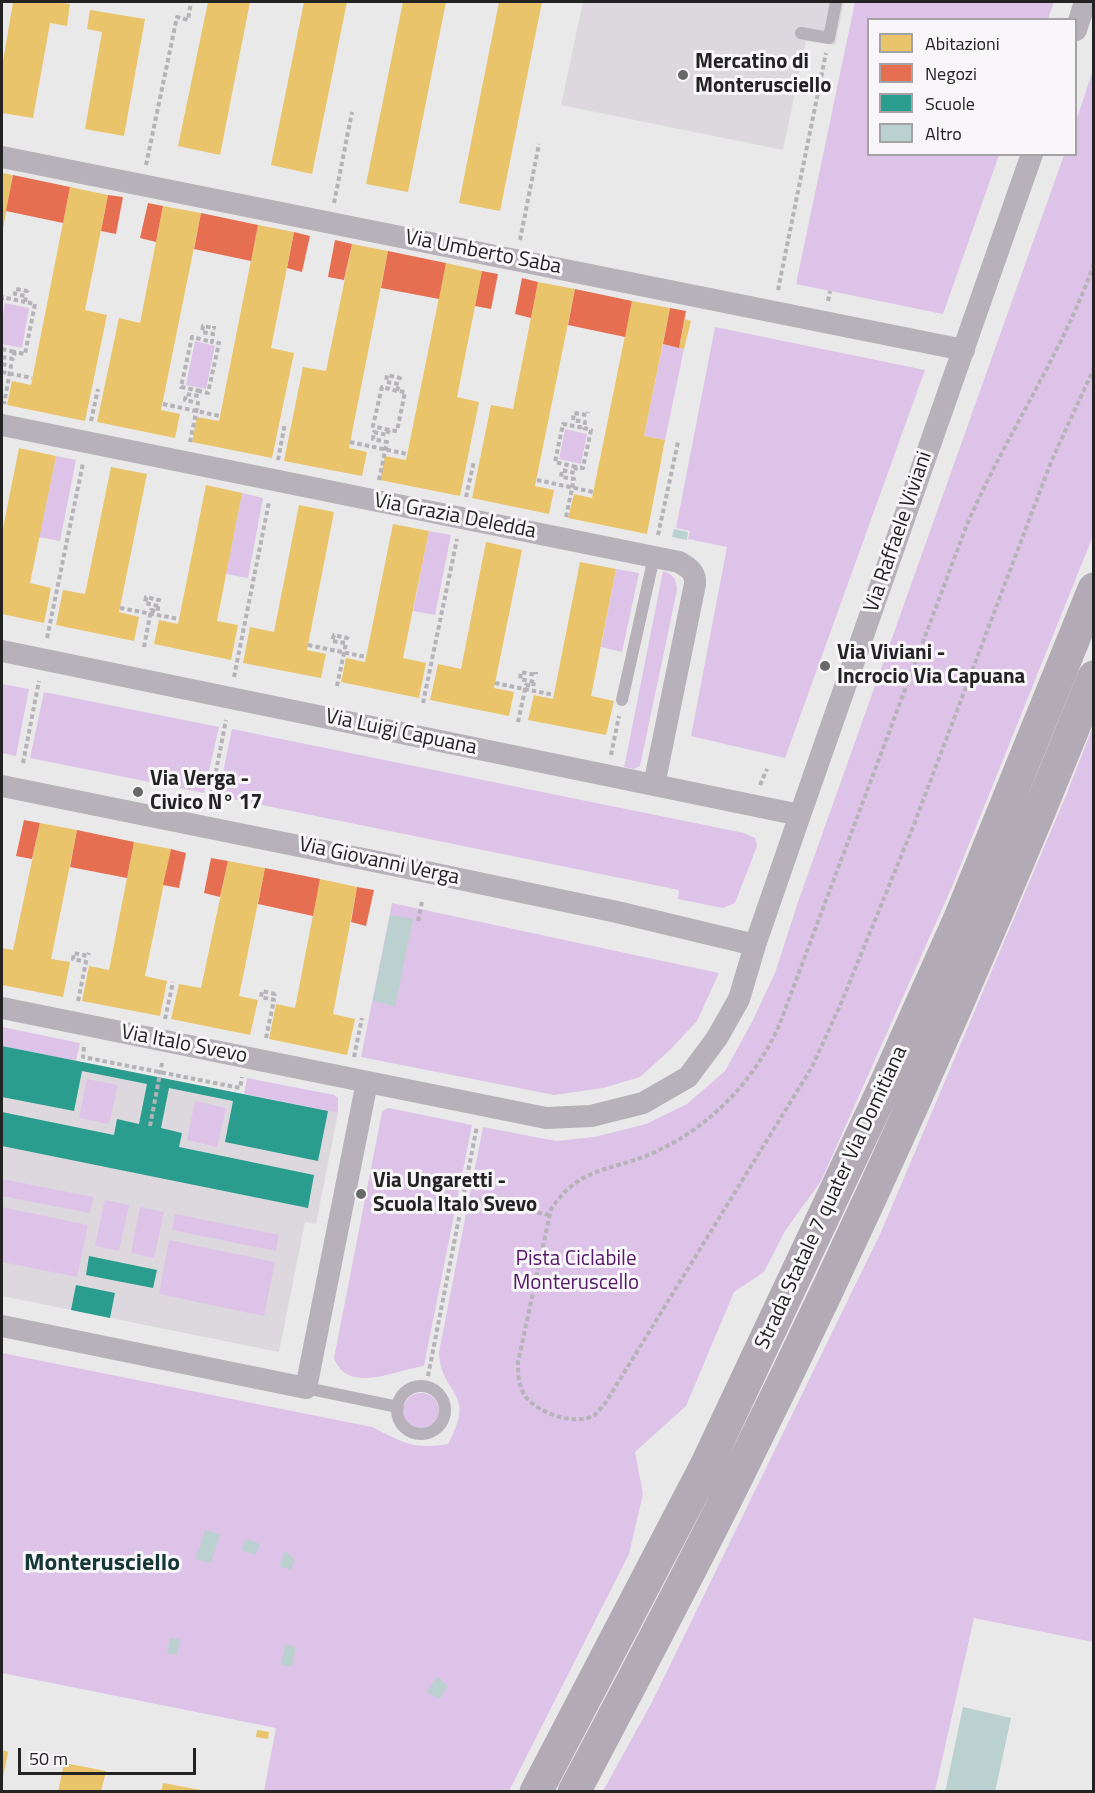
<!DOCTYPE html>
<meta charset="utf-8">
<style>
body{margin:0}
#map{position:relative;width:1095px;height:1793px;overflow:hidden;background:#eae9ea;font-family:"Titillium Web",sans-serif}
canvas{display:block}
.frame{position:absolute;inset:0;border:3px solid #242324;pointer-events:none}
.legend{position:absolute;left:867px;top:18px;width:210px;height:138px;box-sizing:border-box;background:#f8f6f9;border:2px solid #a3a2a4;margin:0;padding:8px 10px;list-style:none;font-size:18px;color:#242324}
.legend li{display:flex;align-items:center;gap:12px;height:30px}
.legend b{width:30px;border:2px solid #a3a2a4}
.scale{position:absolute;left:18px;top:1748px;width:178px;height:27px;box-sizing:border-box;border:3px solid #242324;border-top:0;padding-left:8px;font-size:18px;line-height:21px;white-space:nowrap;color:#242324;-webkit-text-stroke:4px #f8f6f9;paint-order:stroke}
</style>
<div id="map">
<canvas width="1095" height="1793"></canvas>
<div class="frame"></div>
<ul class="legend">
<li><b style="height:16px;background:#e9c46a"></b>Abitazioni</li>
<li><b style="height:16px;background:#e76f51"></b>Negozi</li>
<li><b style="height:16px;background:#2a9d8f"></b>Scuole</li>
<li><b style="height:16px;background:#bad1d0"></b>Altro</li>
</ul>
<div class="scale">50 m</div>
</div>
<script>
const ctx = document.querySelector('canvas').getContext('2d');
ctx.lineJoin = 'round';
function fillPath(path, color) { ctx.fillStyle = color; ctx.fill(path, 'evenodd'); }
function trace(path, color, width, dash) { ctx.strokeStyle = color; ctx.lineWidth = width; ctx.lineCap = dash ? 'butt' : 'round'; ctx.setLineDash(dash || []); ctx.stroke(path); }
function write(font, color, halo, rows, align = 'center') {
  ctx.font = font + ' "Titillium Web",sans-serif'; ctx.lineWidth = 6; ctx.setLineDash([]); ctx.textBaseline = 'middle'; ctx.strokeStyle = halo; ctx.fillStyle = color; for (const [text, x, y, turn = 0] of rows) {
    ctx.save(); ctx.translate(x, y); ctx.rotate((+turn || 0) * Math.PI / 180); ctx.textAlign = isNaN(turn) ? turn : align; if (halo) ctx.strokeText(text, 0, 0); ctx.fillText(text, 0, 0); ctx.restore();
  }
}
const built = new Path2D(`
 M 583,2 L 844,2 L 835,45 L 806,41 L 783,150 L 561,105 Z
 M 2,1046 L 338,1113 L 316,1224 L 305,1222 L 279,1352 L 2,1296 Z`);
const green = new Path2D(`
 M 855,2 L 1054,2 L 1048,19 L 868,20 L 868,154 L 999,155 L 943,314 L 796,284 Z
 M 1093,70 L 1093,536 L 951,889 L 821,1181 L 785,1231 L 764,1272 L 734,1292 L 686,1406 L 635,1452 L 643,1494 L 629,1554 L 509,1791 L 264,1791 L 276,1728 L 2,1673 L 2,1353 L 372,1427 C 402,1442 413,1450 448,1444 C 478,1391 440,1395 439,1352 L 483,1127 L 556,1141 L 594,1137 L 646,1124 L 687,1104 L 725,1071 L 752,1022 L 775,973 L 798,902 L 1064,155 L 1076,154 L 1076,121 Z
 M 5,303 L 29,308 L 22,348 L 2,344 L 2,321 Z
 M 715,327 L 925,370 L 785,758 L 691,736 L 727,547 L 688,539 L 690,531 L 676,528 Z
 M 195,341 L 215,346 L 206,389 L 186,385 Z
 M 663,344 L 684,349 L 665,440 L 644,436 Z
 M 565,429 L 587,434 L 581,464 L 559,459 Z
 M 56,456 L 76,460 L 60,541 L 39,537 Z
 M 242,493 L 263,498 L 248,578 L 226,574 Z
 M 429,531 L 451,535 L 435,615 L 413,611 Z
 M 616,569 L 639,573 L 622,652 L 601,647 Z
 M 663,571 C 674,574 676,579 677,590 L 640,766 L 634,769 L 624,767 L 625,763 Z
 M 2,684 L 29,689 L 16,756 L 2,753 Z
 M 44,692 L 219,727 L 204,793 L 30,758 Z
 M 1093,726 L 1093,1642 L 974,1618 L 935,1791 L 603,1791 L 652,1702 L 881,1232 L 1067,793 Z
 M 232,729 L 744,833 L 755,838 L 757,846 L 735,903 L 723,908 L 678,899 L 679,890 L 218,796 Z
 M 392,903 L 719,973 L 697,1021 L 671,1049 L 640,1077 L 603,1088 L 554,1095 L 361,1057 Z
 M 2,1027 L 80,1043 L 76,1061 L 2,1046 Z
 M 247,1078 L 334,1095 L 338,1098 L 338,1113 L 244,1094 Z
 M 87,1079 L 118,1085 L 109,1124 L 79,1118 Z
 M 195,1101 L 226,1108 L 217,1147 L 187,1140 Z
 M 389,1108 L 472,1125 L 424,1366 C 396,1370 348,1395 334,1358 L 382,1112 L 385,1109 Z
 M 2,1179 L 93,1197 L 90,1213 L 2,1196 Z
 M 105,1200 L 129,1205 L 119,1251 L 95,1246 Z
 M 2,1207 L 88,1225 L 77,1277 L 2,1262 Z
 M 140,1207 L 164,1212 L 154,1258 L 131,1253 Z
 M 175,1214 L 279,1235 L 276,1251 L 172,1230 Z
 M 169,1240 L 275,1262 L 264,1316 L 159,1294 Z
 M403 1411a18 18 0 1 1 36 0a18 18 0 1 1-36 0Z`);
const homes = new Path2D(`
 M 13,2 L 54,2 L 70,4 L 67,26 L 50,23 L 33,118 L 2,113 L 2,67 Z
 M 208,2 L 250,2 L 220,155 L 178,146 Z
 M 304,2 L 347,2 L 312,174 L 271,165 Z
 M 403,2 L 446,2 L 408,192 L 366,184 Z
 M 499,2 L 542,2 L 500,211 L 459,203 Z
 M 90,10 L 145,19 L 124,136 L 85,129 L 102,32 L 87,29 Z
 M 2,173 L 13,175 L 3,229 L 2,229 Z
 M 70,187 L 108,195 L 85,310 L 107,315 L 85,421 L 7,405 L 12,381 L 31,385 Z
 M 163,206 L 201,213 L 161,410 L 180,414 L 175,438 L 97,422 L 119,318 L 140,323 Z
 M 258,225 L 294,232 L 271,348 L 294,353 L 272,458 L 192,442 L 197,417 L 219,421 Z
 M 352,244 L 388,251 L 349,448 L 367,452 L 362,476 L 284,461 L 303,367 L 326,371 Z
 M 446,263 L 482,271 L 457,397 L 479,402 L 460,496 L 380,480 L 385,456 L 406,460 Z
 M 538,282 L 575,289 L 535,486 L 554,490 L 549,514 L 472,498 L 491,405 L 513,409 Z
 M 632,301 L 670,308 L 644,436 L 665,440 L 647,534 L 568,518 L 574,494 L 592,498 Z
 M 685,319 L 691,321 L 684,349 L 679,348 Z
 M 19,448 L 56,456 L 30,583 L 51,588 L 44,623 L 2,614 L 2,533 Z
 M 111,467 L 147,474 L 119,612 L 139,617 L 134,641 L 56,625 L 63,590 L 85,594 Z
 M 206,485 L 242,493 L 217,621 L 238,625 L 231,660 L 154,644 L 159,620 L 178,624 Z
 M 299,505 L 334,512 L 307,650 L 326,654 L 321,678 L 243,663 L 250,627 L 274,632 Z
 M 393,524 L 429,531 L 403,658 L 426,663 L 419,698 L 341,682 L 346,658 L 365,662 Z
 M 486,542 L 522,550 L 494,688 L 514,692 L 509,716 L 430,700 L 438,664 L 461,669 Z
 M 580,562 L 616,569 L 591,696 L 614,701 L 606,735 L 528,720 L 534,695 L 553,699 Z
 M 40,823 L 77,830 L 51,959 L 70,962 L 63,997 L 2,985 L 2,948 L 13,950 Z
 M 134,842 L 171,849 L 145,976 L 167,981 L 160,1016 L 82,1001 L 89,966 L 109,970 Z
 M 228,861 L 265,868 L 239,996 L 258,1000 L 250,1035 L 171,1019 L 179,984 L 201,988 Z
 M 320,879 L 357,887 L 333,1014 L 355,1019 L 347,1055 L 269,1039 L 276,1004 L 295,1008 Z
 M 257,1730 L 269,1732 L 268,1739 L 256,1737 Z
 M 2,1750 L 8,1752 L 3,1778 L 2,1778 Z
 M 64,1763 L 106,1771 L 101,1792 L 58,1792 Z
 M 163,1783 L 201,1790 L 201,1792 L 161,1792 Z`);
const shops = new Path2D(`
 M 13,175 L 70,187 L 63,223 L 6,211 Z
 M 108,195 L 123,197 L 116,234 L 101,231 Z
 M 148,203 L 163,206 L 156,242 L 140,238 Z
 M 201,213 L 258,225 L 251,261 L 194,249 Z
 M 294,232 L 310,236 L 302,272 L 287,268 Z
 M 335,240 L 352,244 L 344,280 L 328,277 Z
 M 388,251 L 446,263 L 439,299 L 381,288 Z
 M 482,271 L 498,274 L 491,309 L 475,306 Z
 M 522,278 L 538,282 L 531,318 L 515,314 Z
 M 575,289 L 632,301 L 625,337 L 568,325 Z
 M 670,308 L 686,311 L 679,348 L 663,344 Z
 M 24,820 L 40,823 L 32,859 L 16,856 Z
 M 77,830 L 134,842 L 127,878 L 70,867 Z
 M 171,849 L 186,853 L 179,888 L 163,885 Z
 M 211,858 L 228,861 L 220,897 L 204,893 Z
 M 265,868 L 320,879 L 313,916 L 258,904 Z
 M 357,887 L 374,890 L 366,926 L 351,922 Z`);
const schools = new Path2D(`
 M 2,1046 L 328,1111 L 318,1161 L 225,1142 L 233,1101 L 169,1088 L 161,1128 L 182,1133 L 179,1147 L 314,1175 L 308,1208 L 2,1146 L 2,1112 L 114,1135 L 117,1119 L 139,1124 L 147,1084 L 82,1071 L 74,1111 L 2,1097 Z
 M 89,1256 L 157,1270 L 153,1288 L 86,1275 Z
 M 76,1285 L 115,1293 L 110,1318 L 71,1310 Z`);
const building = new Path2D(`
 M 674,529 L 688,532 L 687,540 L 672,537 Z
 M 390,915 L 413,919 L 395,1006 L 373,1001 Z
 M 205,1530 L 220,1534 L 211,1563 L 196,1559 Z
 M 246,1539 L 260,1544 L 255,1555 L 242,1550 Z
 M 285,1551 L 295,1560 L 291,1570 L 279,1566 Z
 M 170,1638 L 180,1639 L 177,1655 L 167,1653 Z
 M 285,1644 L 296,1647 L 292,1667 L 281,1665 Z
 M 437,1677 L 448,1686 L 439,1699 L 427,1692 Z
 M 963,1707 L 1011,1718 L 995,1792 L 945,1792 Z`);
const path = new Path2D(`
 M 146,165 L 177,17 L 188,20 L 191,2
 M 334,203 L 352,112
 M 520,240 L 539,144
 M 1094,264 C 1061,356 1004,438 966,527 L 792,991 C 786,1006 781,1023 773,1038 C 747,1089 702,1133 648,1155 C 606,1172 580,1167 551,1209 L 518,1362 C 518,1373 518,1384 524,1394 C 534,1412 574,1426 593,1416 C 598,1413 602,1406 606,1402 L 812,1067 L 842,1001 L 913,827 L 1051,462 L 1094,368
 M 778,290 L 826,53
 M 2,300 L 2,297 L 25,302
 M 828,301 L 830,291
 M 2,349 L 15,352
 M 2,357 L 13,359 L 15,352 L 25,354 L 35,304 L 25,302 L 26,296 L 15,294 L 16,289 L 27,291 L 28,288
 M 2,364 L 11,366 L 4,404
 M 2,372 L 32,378
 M 200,391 L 181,387 L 192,337 L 212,342
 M 163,404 L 220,416
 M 91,421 L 98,389
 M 389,430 L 373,426 L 382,387 L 397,391
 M 190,442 L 198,403 L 185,400 L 186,394 L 199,396 L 200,391 L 208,393 L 219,343 L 212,342 L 213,334 L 202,332 L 203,326 L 214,328 L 214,326
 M 350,442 L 407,454
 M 278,460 L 285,423
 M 576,467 L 555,462 L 563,424 L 584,428
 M 379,480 L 387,442 L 373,439 L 374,432 L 387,435 L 389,430 L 397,431 L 405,392 L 397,391 L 399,384 L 386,382 L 387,375 L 400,378 L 400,374
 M 537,480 L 593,492
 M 466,497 L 474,461
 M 566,517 L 574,479 L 561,477 L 562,470 L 575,473 L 576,467 L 583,468 L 591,430 L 584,428 L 585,422 L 573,420 L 574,413 L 587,415 L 588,412
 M 658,535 L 678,442
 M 158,606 L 145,603 L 146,597 L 159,600 L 160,596
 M 120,608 L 179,619
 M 47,638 L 83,463
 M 308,645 L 366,657
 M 144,647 L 151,610 L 158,611 L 158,606
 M 234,677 L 269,502
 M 534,682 L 520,679 L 521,672 L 536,675 L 536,672
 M 495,683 L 554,695
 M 337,686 L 346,643 L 332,641 L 334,635 L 347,638 L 348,635
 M 423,703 L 457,539
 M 518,722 L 526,685 L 533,686 L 534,682
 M 611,755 L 619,716
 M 23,763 L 39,681
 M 760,785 L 767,769
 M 210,802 L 226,720
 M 418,921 L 422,902
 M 78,1001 L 86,962 L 73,959 L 74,953 L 88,956 L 89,953
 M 165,1019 L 173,982
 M 266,1038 L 274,1000 L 261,997 L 262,991 L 275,994 L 276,991
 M 84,1047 L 83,1057 L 240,1088 L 242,1077
 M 354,1057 L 362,1018
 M 150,1126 L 162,1063
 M 464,1197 L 549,1215
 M 428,1376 L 477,1126`);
const service = new Path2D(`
 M 801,33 L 829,38 L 836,2
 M 622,700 L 654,557
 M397 1410a24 24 0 1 1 48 0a24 24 0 1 1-48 0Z
 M 306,1388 L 398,1407`);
const minor = new Path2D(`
 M 1076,30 L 1085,2
 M 2,157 L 964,350
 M 2,425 L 679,562 C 689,568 696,572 695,584 L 654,785
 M 2,651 L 800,815
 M 2,786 L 393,865 L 617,912 L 755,945
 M 2,1008 L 546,1118 L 591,1116 L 643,1103 L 688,1077 L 717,1038 L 739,999 L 755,945 L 800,815 L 1032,154
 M 2,1326 L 306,1388 L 367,1082`);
const trunk = new Path2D(`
 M 536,1792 L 705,1468 L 883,1090 L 960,918 L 1094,589
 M 574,1792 C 629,1688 684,1584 736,1479 C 866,1217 985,949 1094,677`);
const markers = [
 [683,75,6,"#696869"],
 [825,666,6,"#696869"],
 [138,792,6,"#696869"],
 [361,1194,6,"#696869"]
];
const poiNames = [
 ["Mercatino di",695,63],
 ["Monterusciello",695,87],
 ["Via Viviani -",837,654],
 ["Incrocio Via Capuana",837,678],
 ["Via Verga -",150,780],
 ["Civico N° 17",150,804],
 ["Via Ungaretti -",373,1182],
 ["Scuola Italo Svevo",373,1206]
];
const streetNames = [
 ["Via Umberto Saba",483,253,11],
 ["Via Grazia Deledda",455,517,11],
 ["Via Raffaele Viviani",899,532,-71],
 ["Via Luigi Capuana",401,733,12],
 ["Via Giovanni Verga",379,862,12],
 ["Via Italo Svevo",184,1045,11],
 ["Strada Statale 7 quater Via Domitiana",832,1198,-65]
];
const parkNames = [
 ["Pista Ciclabile",576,1260],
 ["Monteruscello",576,1284]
];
const quarterNames = [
 ["Monterusciello",102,1564]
];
fillPath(built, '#dcd8dd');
fillPath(green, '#dec3e8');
fillPath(homes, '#e9c46a');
fillPath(shops, '#e76f51');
fillPath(schools, '#2a9d8f');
fillPath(building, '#bad1d0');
trace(path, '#b5b2b8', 4, [4.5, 3]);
trace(service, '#b7b1ba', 12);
trace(minor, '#b7b1ba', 22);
trace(trunk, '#b2abb5', 33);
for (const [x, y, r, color] of markers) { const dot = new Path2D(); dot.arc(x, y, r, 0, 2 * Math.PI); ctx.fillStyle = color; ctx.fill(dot); trace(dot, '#f8f6f9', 2); }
write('bold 21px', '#242324', '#f8f6f9', poiNames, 'left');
write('21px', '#242324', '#f8f6f9', streetNames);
write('21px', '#541867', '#f8f6f9', parkNames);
write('bold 24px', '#143735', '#f8f6f9', quarterNames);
</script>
